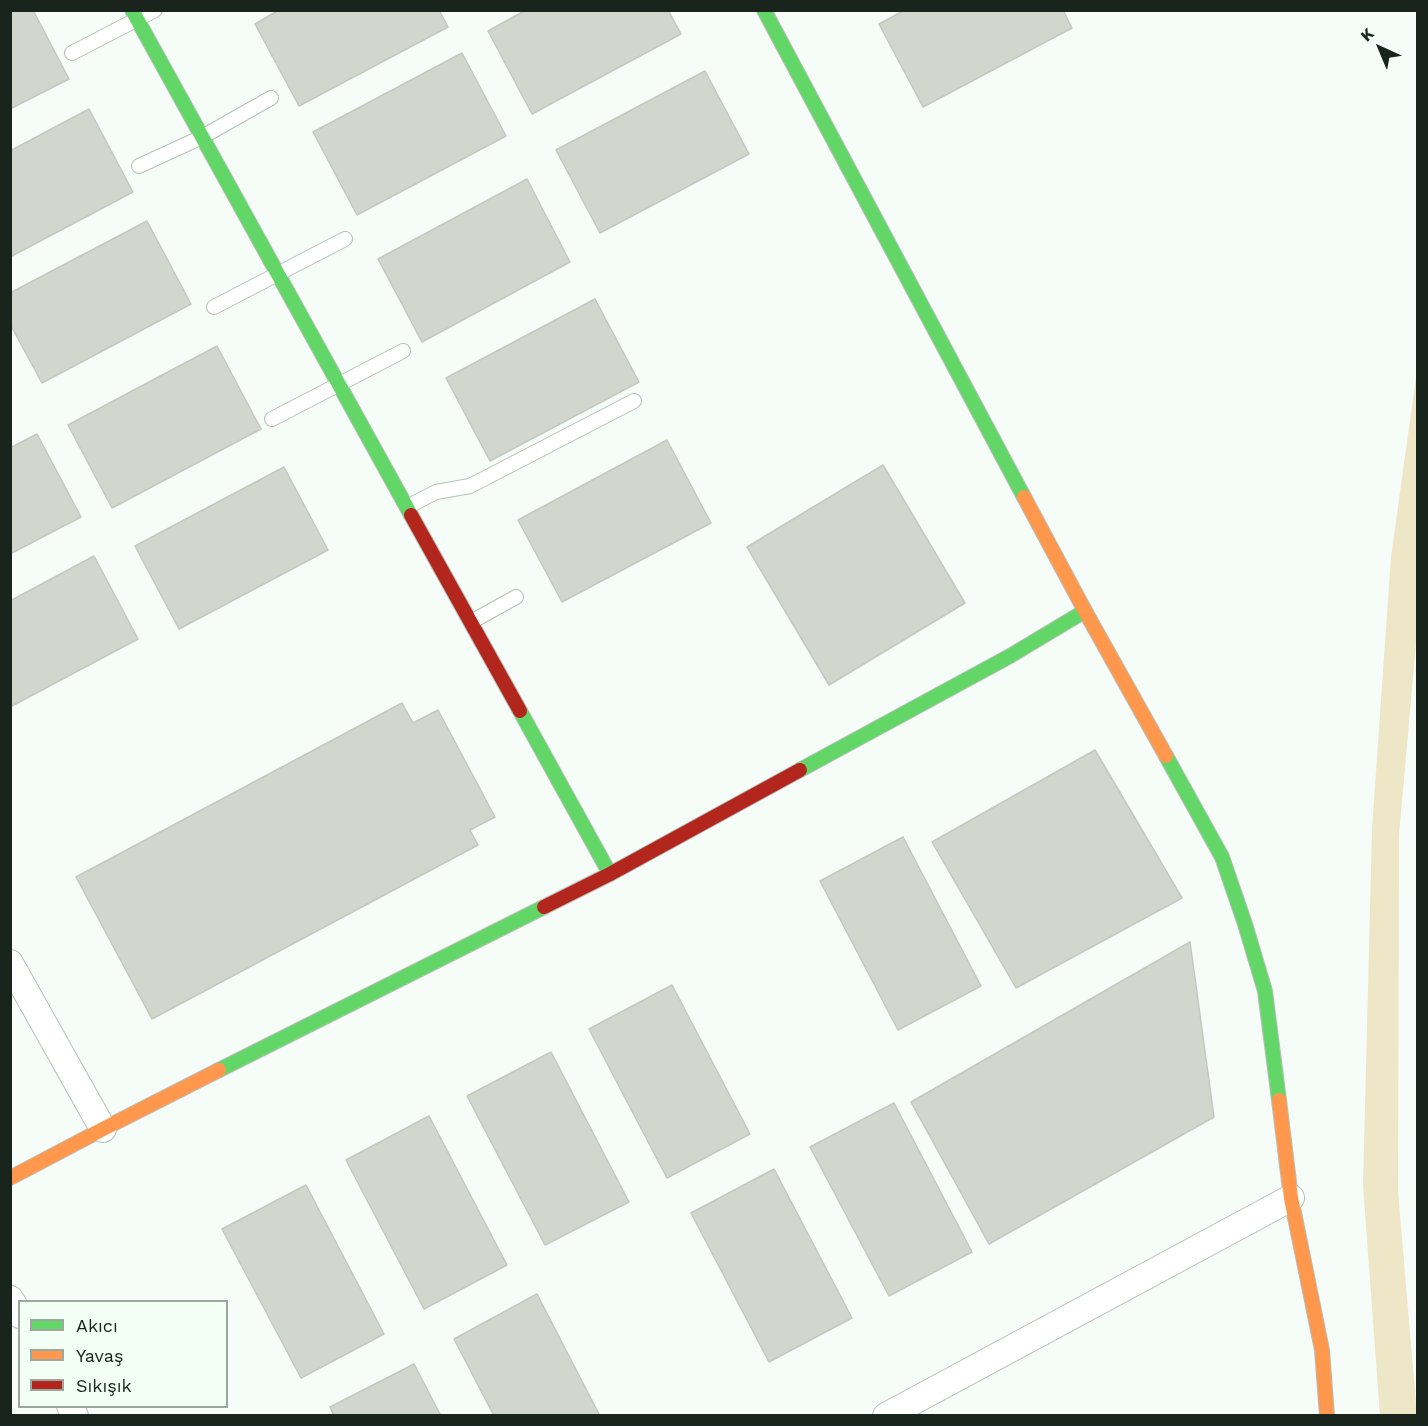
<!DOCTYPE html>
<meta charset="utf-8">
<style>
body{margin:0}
#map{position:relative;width:1428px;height:1426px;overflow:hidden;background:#f6fcf7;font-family:"Work Sans",sans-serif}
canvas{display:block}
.frame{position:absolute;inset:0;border:12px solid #19241c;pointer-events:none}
.legend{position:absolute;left:18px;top:1300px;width:210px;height:108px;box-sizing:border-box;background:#f3fff5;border:2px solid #9ca79e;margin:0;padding:8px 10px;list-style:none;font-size:18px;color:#19241c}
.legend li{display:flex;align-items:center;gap:12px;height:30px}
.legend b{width:30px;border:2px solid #9ca79e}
.north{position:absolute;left:1350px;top:18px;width:60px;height:60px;-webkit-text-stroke:4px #f3fff5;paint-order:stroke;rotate:316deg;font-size:16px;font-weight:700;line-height:24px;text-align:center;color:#19241c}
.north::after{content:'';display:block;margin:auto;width:21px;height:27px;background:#19241c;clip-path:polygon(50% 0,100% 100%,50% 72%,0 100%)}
</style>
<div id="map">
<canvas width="1428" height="1426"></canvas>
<div class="frame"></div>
<ul class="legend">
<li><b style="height:8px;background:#63d668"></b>Akıcı</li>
<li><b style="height:8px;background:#ff974d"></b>Yavaş</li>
<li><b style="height:8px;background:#b3261e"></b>Sıkışık</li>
</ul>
<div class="north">K</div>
</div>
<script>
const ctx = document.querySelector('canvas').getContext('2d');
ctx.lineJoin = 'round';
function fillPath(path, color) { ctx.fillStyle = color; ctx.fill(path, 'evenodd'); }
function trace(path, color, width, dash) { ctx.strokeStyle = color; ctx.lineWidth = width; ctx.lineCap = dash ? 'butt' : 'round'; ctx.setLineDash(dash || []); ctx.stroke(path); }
const green = new Path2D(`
 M 1417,370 L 1418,621 L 1399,835 L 1398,1191 L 1417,1415 L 1380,1416 L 1363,1185 L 1372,829 L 1391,557 Z`);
const building = new Path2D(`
 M 10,10 L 33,10 L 69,79 L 10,109 Z
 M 279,10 L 439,10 L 448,27 L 299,106 L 255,24 Z
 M 526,10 L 668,10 L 681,34 L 532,114 L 488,31 Z
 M 905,10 L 1063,10 L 1072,28 L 923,107 L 879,24 Z
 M 462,53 L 506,136 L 357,215 L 313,132 Z
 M 705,71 L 749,154 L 600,233 L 556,150 Z
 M 89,109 L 133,192 L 10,257 L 10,151 Z
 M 527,179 L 570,262 L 422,342 L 378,259 Z
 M 147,221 L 191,304 L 42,383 L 10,324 L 10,293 Z
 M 595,299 L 639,382 L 490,461 L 446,378 Z
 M 217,346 L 261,429 L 112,508 L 68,425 Z
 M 37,434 L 81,517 L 10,554 L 10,448 Z
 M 667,440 L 711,523 L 562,602 L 518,520 Z
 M 883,465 L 965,603 L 829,685 L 747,547 Z
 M 284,467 L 328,550 L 179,629 L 135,546 Z
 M 94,556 L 138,639 L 10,707 L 10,601 Z
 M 402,703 L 413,723 L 438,710 L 495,817 L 470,830 L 478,845 L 152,1019 L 76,877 Z
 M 1095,750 L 1182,898 L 1016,988 L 932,842 Z
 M 903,837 L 981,986 L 898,1030 L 820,881 Z
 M 1190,942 L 1214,1117 L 989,1244 L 911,1102 Z
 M 672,985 L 750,1134 L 667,1178 L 589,1029 Z
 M 551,1052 L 629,1202 L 545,1245 L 467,1096 Z
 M 894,1103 L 972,1252 L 889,1296 L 810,1147 Z
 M 429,1116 L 507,1265 L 424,1309 L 346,1160 Z
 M 774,1169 L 852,1318 L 769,1362 L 691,1213 Z
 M 306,1185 L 384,1334 L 301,1378 L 222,1229 Z
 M 537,1294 L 600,1416 L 494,1416 L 454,1339 Z
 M 414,1364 L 441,1416 L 334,1416 L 330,1407 Z`);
const lane = new Path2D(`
 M 72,53 L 155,10
 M 139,166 L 202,137 L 271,98
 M 214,307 L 345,239
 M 272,419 L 403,351
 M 407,507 L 436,492 L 470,486 L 634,401
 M 471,622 L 516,597`);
const street = new Path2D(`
 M 10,963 L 103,1129
 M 10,1299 L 20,1315
 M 70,1406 L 75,1416
 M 886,1416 L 1291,1198`);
const fast = new Path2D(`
 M 132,10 L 411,515
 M 764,10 L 1024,497
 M 520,711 L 610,874
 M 1166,756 L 1222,857 L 1245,924 L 1265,991 L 1279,1100
 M 800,770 L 1010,656 L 1085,611
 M 219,1070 L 544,907`);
const slow = new Path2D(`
 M 1024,497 L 1085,611 L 1166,756
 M 1279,1100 L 1291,1198 L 1322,1350 L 1327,1416
 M 10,1178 L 103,1129 L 219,1070`);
const jam = new Path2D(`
 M 411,515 L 520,711
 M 544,907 L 610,874 L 800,770`);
fillPath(green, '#eee7c7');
fillPath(building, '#d2d7ce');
trace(building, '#c4c8c1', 1.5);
trace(lane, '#b8c0b9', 16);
trace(street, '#b8c0b9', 28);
trace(fast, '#b8c0b9', 16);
trace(slow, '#b8c0b9', 16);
trace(jam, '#b8c0b9', 16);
trace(lane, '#fefffe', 14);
trace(street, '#fefffe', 26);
trace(fast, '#63d668', 14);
trace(slow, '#ff974d', 14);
trace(jam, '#b3261e', 14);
</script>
